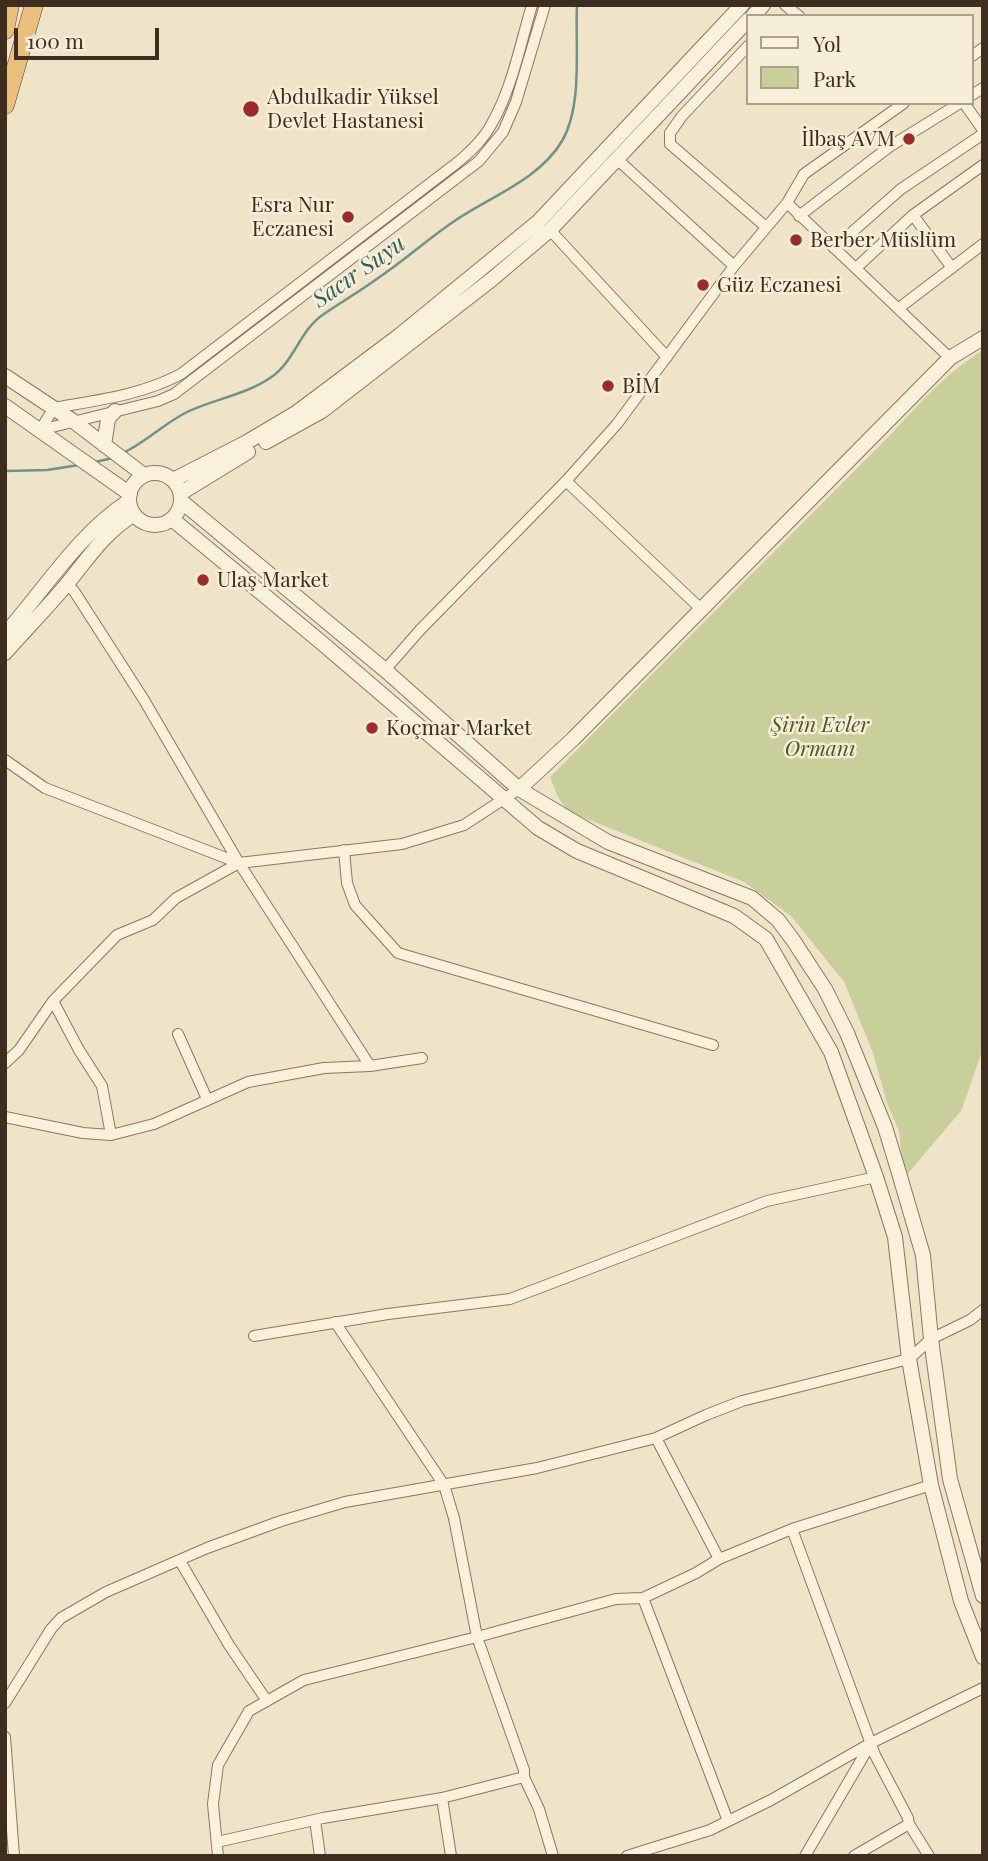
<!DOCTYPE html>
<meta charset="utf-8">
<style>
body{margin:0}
#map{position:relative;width:988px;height:1861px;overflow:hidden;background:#f0e4c8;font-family:"Playfair Display",serif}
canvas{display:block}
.frame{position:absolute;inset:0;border:7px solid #3d2e20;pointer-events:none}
.legend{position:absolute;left:746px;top:14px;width:228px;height:91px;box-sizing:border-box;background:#f7eed8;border:2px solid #ada18e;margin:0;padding:9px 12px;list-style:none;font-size:21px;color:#3d2e20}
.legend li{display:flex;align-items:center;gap:14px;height:35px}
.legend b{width:35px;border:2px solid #ada18e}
.scale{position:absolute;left:14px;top:28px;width:145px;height:32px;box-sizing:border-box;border:4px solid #3d2e20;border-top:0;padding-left:9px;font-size:21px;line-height:24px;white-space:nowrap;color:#3d2e20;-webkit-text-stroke:5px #f7eed8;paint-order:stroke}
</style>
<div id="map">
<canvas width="988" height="1861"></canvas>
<div class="frame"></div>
<ul class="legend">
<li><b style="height:9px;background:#faf1dc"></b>Yol</li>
<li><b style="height:19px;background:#c9cf9b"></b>Park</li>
</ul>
<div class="scale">100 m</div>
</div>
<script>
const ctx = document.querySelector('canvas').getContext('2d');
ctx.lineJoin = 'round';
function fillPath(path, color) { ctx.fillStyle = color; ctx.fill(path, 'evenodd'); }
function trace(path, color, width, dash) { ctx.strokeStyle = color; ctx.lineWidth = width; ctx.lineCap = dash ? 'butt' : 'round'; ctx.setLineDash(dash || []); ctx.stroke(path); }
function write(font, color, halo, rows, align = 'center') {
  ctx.font = font + ' "Playfair Display",serif'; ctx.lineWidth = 5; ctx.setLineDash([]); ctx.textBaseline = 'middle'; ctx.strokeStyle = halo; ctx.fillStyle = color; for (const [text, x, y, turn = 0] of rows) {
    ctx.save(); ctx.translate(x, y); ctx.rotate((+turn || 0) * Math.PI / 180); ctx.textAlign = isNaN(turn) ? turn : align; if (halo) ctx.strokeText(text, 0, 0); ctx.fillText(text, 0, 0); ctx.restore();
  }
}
const green = new Path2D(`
 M 983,350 L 983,1049 L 961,1111 L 904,1178 L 899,1131 L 887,1103 L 873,1053 L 844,982 L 791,916 L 744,882 L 567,811 L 557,795 L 550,777 L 892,433 C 921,402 946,373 983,350 Z`);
const stream = new Path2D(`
 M 125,452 C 147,441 165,423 187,412 C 214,399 245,395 270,378 C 295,362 299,330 324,314 C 343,301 362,290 381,276 C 406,259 428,239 453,222 C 489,197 539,180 562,141 C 583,105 575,46 577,5
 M 95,462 L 113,458
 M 5,471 L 47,470 L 79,465`);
const minor = new Path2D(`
 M 785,5 L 799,16
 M 748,46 L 682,116 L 670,133 L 670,144 L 766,227
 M 972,56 L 983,48
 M 972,95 L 983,88
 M 964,103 L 983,130
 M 618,160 L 734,266
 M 787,203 L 950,358
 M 913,215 L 952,268
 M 799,216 L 889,147 L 960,103
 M 550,230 L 667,357
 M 834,248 L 901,189 L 983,134
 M 856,268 L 913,215 L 983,165
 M 899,308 L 983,244
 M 40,430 L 158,401 L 174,394 L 479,161 L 503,132 L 516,102 L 545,5
 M 40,430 L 54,408 C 98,400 142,395 181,374 L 458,162 C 471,151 483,140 491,125 C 512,89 520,45 532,5
 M 566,481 L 701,609
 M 66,584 L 74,591 L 144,700 L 239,863 L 370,1066
 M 385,670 L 420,630 L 566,481 L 617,424 L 734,266 L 787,203 L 804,174 L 904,103
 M 5,760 L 45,788 L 239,863 L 402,844 L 464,825 L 519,789
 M 344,850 L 347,883 L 355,905 L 398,953 L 713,1045
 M 53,1001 L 79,1050 L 102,1086 L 111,1135
 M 178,1034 L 207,1099
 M 5,1063 L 19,1050 L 53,1001 L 117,935 L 153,920 L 176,898 L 239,863
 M 5,1117 L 83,1133 L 111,1135 L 154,1124 L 248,1082 L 324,1068 L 370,1066 L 422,1058
 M 335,1322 L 444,1485 L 454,1518 L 477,1637 L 524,1770 L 524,1777 L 539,1809 L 553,1856
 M 254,1336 L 388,1314 L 510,1299 L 767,1201 L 876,1177
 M 656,1438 L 719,1559
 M 792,1529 L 875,1755 L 908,1818 L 909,1824 L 929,1856
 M 180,1561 L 229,1645 L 267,1701
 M 643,1598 L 728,1821
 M 5,1703 L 51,1629 L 61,1618 L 106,1592 L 207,1548 L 281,1521 L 345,1502 L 537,1468 L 656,1438 L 706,1415 L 742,1401 L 909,1359 L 931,1339 L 970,1320 L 983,1310
 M 5,1737 L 14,1856
 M 442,1798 L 451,1856
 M 315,1820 L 320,1856
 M 217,1842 L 323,1818 L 442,1798 L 524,1777
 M 218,1856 L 213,1804 L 218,1765 L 249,1711 L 304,1680 L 477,1637 L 616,1599 L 643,1598 L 696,1573 L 719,1559 L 792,1529 L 931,1485
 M 627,1856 L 710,1830 L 771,1800 L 871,1743 L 983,1688
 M 805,1856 L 870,1745
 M 854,1856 L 909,1824`);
const tertiary = new Path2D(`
 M 753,16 L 763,5
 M 5,376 L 73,421 L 144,475
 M 5,406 L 130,494
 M 266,442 L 322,411 L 491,280 L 550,230 L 748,20
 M 104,445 L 108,419 L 115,411
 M129 499a26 26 0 1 1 52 0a26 26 0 1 1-52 0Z
 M 173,480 L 247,442 L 296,413 L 400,335 L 538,222 L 742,5
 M 181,493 L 248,452
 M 181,501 L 385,670 L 519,789 L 608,842 L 752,898 L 778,920 L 793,940 L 825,989 L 847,1033 L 885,1127 L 899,1173 L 923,1255 L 931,1339 L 950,1479 L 983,1596
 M 172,519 L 322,643 L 538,828 L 577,851 L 734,916 L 766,939 L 831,1052 L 876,1177 L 895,1237 L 909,1359 L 931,1485 L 961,1601 L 983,1657
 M 5,634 C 45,589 78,534 129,501
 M 5,653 C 25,630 47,608 67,584 C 89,557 103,534 134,514
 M 519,789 L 573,739 L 950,358 L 983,338`);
const trunk = new Path2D(`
 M 5,30 L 10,5
 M 5,105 L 34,5`);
const markers = [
 [251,109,9,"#9e2a2b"],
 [909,139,7,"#9e2a2b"],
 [348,217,7,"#9e2a2b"],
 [796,240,7,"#9e2a2b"],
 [703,285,7,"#9e2a2b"],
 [608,386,7,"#9e2a2b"],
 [203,580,7,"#9e2a2b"],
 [372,728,7,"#9e2a2b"]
];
const poiNames = [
 ["Abdulkadir Yüksel",267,97],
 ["Devlet Hastanesi",267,121],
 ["İlbaş AVM",895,139,"right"],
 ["Esra Nur",334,205,"right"],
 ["Eczanesi",334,229,"right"],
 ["Berber Müslüm",810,240],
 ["Güz Eczanesi",717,285],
 ["BİM",622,386],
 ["Ulaş Market",217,580],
 ["Koçmar Market",386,728]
];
const parkNames = [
 ["Şirin Evler",820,725],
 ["Ormanı",820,749]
];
const waterNames = [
 ["Sacır Suyu",359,272,-35]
];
fillPath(green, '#c9cf9b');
trace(stream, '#6f938a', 2.5);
trace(minor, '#8d765c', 12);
trace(tertiary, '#8d765c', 16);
trace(trunk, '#5b4430', 19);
trace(minor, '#faf1dc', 10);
trace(tertiary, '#faf1dc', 14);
trace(trunk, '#eabe7c', 18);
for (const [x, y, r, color] of markers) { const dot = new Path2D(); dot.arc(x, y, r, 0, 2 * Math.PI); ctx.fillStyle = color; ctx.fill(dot); trace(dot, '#f7eed8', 2.5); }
write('21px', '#3d2e20', '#f7eed8', poiNames, 'left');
write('italic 21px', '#4d5a26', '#f7eed8', parkNames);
write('italic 23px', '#2f5d5a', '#f7eed8', waterNames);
</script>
